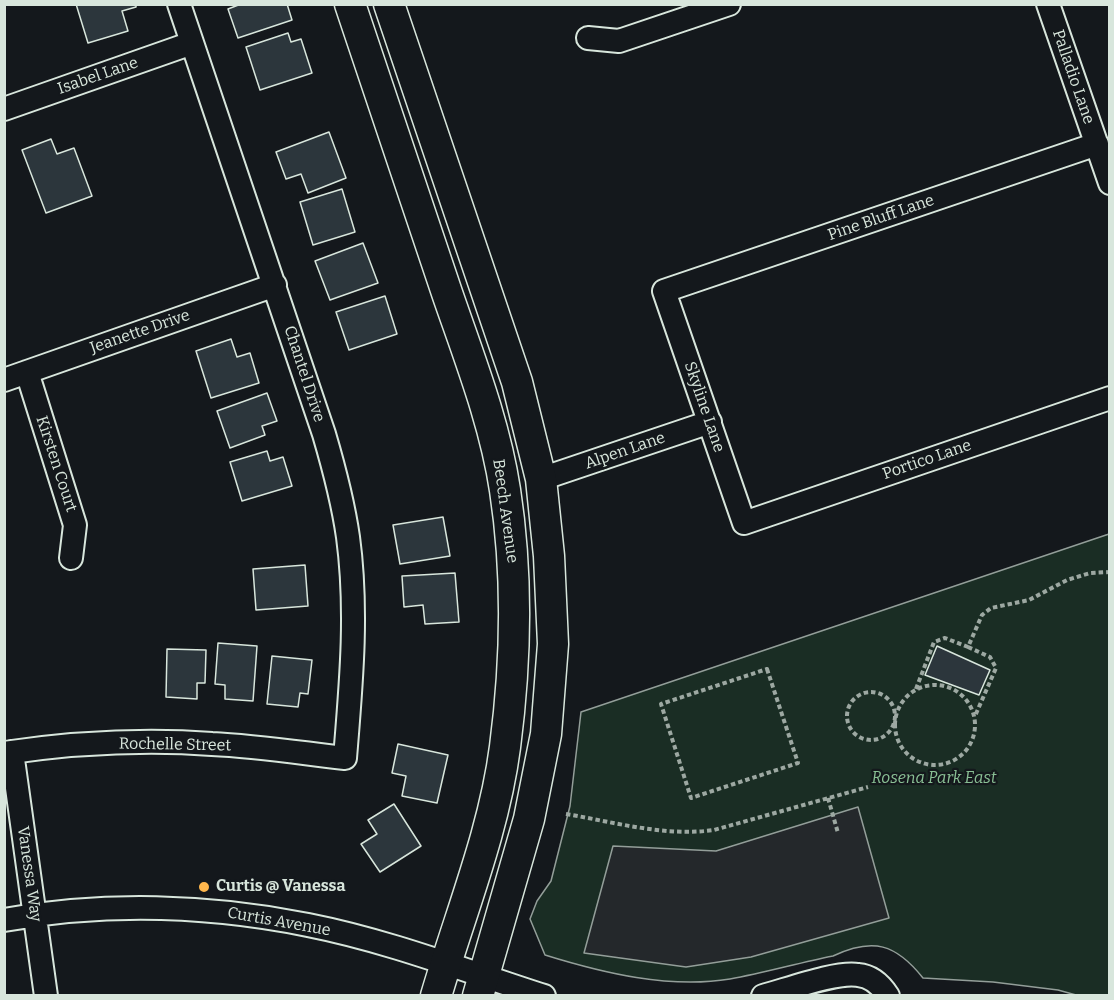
<!DOCTYPE html>
<style>
body{margin:0}
#map{position:relative;width:1114px;height:1000px;overflow:hidden;background:#14181c;font-family:Bitter,serif}
canvas{display:block}
.frame{position:absolute;inset:0;border:6px solid #d8e6dc;pointer-events:none}
</style>
<div id="map">
<canvas width="1114" height="1000"></canvas>
<div class="frame"></div>
</div>
<script>
const ctx = document.querySelector('canvas').getContext('2d');
ctx.lineJoin = 'round';
function fillPath(path, color) { ctx.fillStyle = color; ctx.fill(path, 'evenodd'); }
function trace(path, color, width, dash) { ctx.strokeStyle = color; ctx.lineWidth = width; ctx.lineCap = dash ? 'butt' : 'round'; ctx.setLineDash(dash || []); ctx.stroke(path); }
function write(font, color, halo, rows, align = 'center') {
  ctx.font = font + ' Bitter,serif'; ctx.lineWidth = 4.5; ctx.setLineDash([]); ctx.textBaseline = 'middle'; ctx.strokeStyle = halo; ctx.fillStyle = color; for (const [text, x, y, turn = 0] of rows) {
    ctx.save(); ctx.translate(x, y); ctx.rotate((+turn || 0) * Math.PI / 180); ctx.textAlign = isNaN(turn) ? turn : align; if (halo) ctx.strokeText(text, 0, 0); ctx.fillText(text, 0, 0); ctx.restore();
  }
}
const green = new Path2D(`
 M 1109,534 L 1109,995 L 1076,995 L 1058,990 L 993,982 L 923,978 C 896,944 873,937 833,956 C 798,963 764,973 730,979 C 669,989 603,973 545,955 L 530,919 L 537,901 L 551,881 L 570,806 L 581,712 Z`);
const parking = new Path2D(`
 M 858,807 L 889,918 L 751,957 L 686,967 L 584,953 L 613,846 L 716,851 Z`);
const building = new Path2D(`
 M 76,4 L 136,4 L 136,7 L 122,11 L 128,31 L 88,43 Z
 M 287,4 L 292,20 L 238,38 L 228,9 L 241,4 Z
 M 288,33 L 291,42 L 301,39 L 312,73 L 260,90 L 246,47 Z
 M 329,132 L 346,178 L 308,193 L 301,174 L 286,179 L 276,152 Z
 M 51,139 L 57,154 L 74,148 L 92,196 L 46,213 L 22,150 Z
 M 342,189 L 355,232 L 313,245 L 300,202 Z
 M 363,243 L 378,283 L 330,300 L 315,261 Z
 M 385,296 L 397,334 L 349,350 L 336,312 Z
 M 231,339 L 237,357 L 250,353 L 259,383 L 211,398 L 196,351 Z
 M 267,393 L 277,421 L 262,426 L 265,435 L 230,448 L 217,411 Z
 M 267,451 L 270,461 L 283,457 L 292,486 L 242,501 L 230,462 Z
 M 443,517 L 450,556 L 400,564 L 393,525 Z
 M 305,565 L 308,606 L 256,610 L 253,569 Z
 M 455,573 L 459,622 L 425,624 L 423,605 L 404,607 L 402,576 Z
 M 218,643 L 257,646 L 253,701 L 225,699 L 225,685 L 215,684 Z
 M 937,646 L 990,670 L 979,695 L 925,675 Z
 M 167,649 L 206,650 L 205,683 L 197,683 L 197,699 L 166,697 Z
 M 272,656 L 312,660 L 308,694 L 300,693 L 298,707 L 267,704 Z
 M 398,744 L 448,755 L 437,803 L 402,796 L 406,776 L 392,773 Z
 M 394,804 L 421,846 L 380,872 L 361,844 L 377,834 L 368,820 Z`);
const path = new Path2D(`
 M 968,647 L 990,657 L 996,668 L 975,716
 M 767,669 L 798,763 L 691,798 L 661,704 Z
 M895 725a40 40 0 1 1 80 0a40 40 0 1 1-80 0Z
 M 916,689 L 934,642 L 945,638 L 968,647 L 982,615 L 991,608 L 1029,600 L 1067,580 L 1090,573 L 1110,572
 M847 716a24 24 0 1 1 48 0a24 24 0 1 1-48 0Z
 M 828,798 L 838,833
 M 566,814 C 614,822 665,837 714,830 L 868,787`);
const minor = new Path2D(`
 M 1048,4 L 1110,183
 M 588,38 L 619,41 L 729,4
 M 4,109 L 192,43
 M 1097,144 L 664,291 L 744,523 L 1110,398
 M 27,372 L 75,525 L 71,558
 M 4,380 L 275,285
 M 541,479 L 710,422
 M 12,752 L 46,996
 M 4,753 C 73,743 143,739 212,744 C 256,746 301,753 345,758 C 351,685 358,611 348,537 C 343,502 334,468 324,434 L 179,4
 M 4,920 C 104,902 209,905 308,925 C 389,941 466,971 544,996
 M 763,996 C 786,990 837,971 858,975 C 871,976 881,985 888,996`);
const major = new Path2D(`
 M 350,4 C 382,101 415,197 447,293 C 469,357 495,423 505,490 C 518,575 516,663 505,747 C 494,832 460,914 436,996
 M 389,4 L 517,382 L 541,479 L 549,556 L 553,644 L 546,734 L 529,819 L 478,996`);
const markers = [
 [204,887,6,"#ffb74d"]
];
const streetNames = [
 ["Isabel Lane",98,76,-19],
 ["Palladio Lane",1073,77,71],
 ["Pine Bluff Lane",881,218,-19],
 ["Jeanette Drive",140,332,-19],
 ["Chantel Drive",304,374,72],
 ["Skyline Lane",704,407,71],
 ["Alpen Lane",625,451,-19],
 ["Portico Lane",927,460,-19],
 ["Kirsten Court",56,464,72],
 ["Beech Avenue",505,511,82],
 ["Rochelle Street",175,745,1],
 ["Vanessa Way",29,874,82],
 ["Curtis Avenue",279,922,10]
];
const parkNames = [
 ["Rosena Park East",934,779]
];
const poiNames = [
 ["Curtis @ Vanessa",216,887]
];
fillPath(green, '#1a2d24');
trace(green, '#939e99', 1.5);
fillPath(parking, '#24282b');
trace(parking, '#939e99', 1.5);
fillPath(building, '#2c363c');
trace(building, '#d8e6dc', 1.5);
trace(minor, '#d8e6dc', 26);
trace(major, '#d8e6dc', 33);
trace(path, '#9da8a2', 4, [4.5, 3]);
trace(minor, '#14181c', 22);
trace(major, '#14181c', 30);
for (const [x, y, r, color] of markers) { const dot = new Path2D(); dot.arc(x, y, r, 0, 2 * Math.PI); ctx.fillStyle = color; ctx.fill(dot); trace(dot, '#14181c', 2); }
write('16px', '#d8e6dc', '#14181c', streetNames);
write('italic 16px', '#8ac095', '#14181c', parkNames);
write('bold 16px', '#d8e6dc', '#14181c', poiNames, 'left');
</script>
